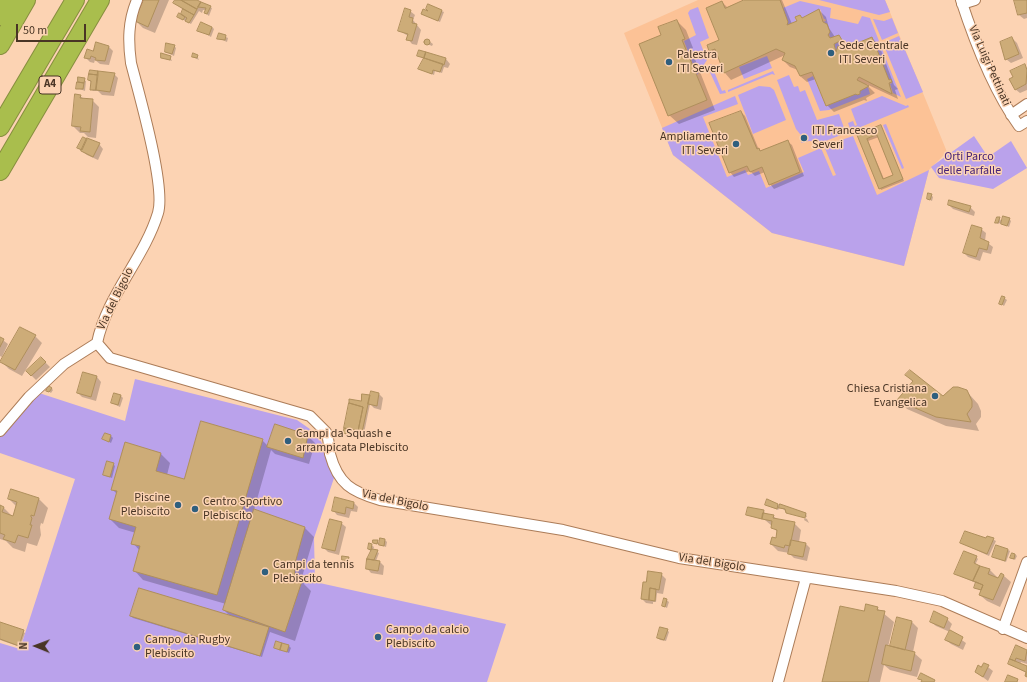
<!DOCTYPE html>
<style>
body{margin:0}
#map{position:relative;width:1027px;height:682px;overflow:hidden;background:#fcd3b3;font-family:"Source Sans 3",sans-serif}
canvas{display:block}
.north{position:absolute;left:16px;top:626px;width:40px;height:40px;-webkit-text-stroke:3px #fcd3b3;paint-order:stroke;rotate:271deg;font-size:11px;font-weight:700;line-height:16px;text-align:center;color:#493525}
.north::after{content:'';display:block;margin:auto;width:14px;height:18px;background:#493525;clip-path:polygon(50% 0,100% 100%,50% 72%,0 100%)}
.scale{position:absolute;left:16px;top:24px;width:70px;height:18px;box-sizing:border-box;border:2px solid #493525;border-top:0;padding-left:5px;font-size:12px;line-height:14px;white-space:nowrap;color:#493525;-webkit-text-stroke:3px #fcd3b3;paint-order:stroke}
</style>
<div id="map">
<canvas width="1027" height="682"></canvas>
<div class="north">N</div>
<div class="scale">50 m</div>
</div>
<script>
const ctx = document.querySelector('canvas').getContext('2d');
ctx.lineJoin = 'round';
function fillPath(path, color) { ctx.fillStyle = color; ctx.fill(path, 'evenodd'); }
function trace(path, color, width, dash) { ctx.strokeStyle = color; ctx.lineWidth = width; ctx.lineCap = dash ? 'butt' : 'round'; ctx.setLineDash(dash || []); ctx.stroke(path); }
function write(font, color, halo, rows, align = 'center') {
  ctx.font = font + ' "Source Sans 3",sans-serif'; ctx.lineWidth = 3; ctx.setLineDash([]); ctx.textBaseline = 'middle'; ctx.strokeStyle = halo; ctx.fillStyle = color; for (const [text, x, y, turn = 0] of rows) {
    ctx.save(); ctx.translate(x, y); ctx.rotate((+turn || 0) * Math.PI / 180); ctx.textAlign = isNaN(turn) ? turn : align; if (halo) ctx.strokeText(text, 0, 0); ctx.fillText(text, 0, 0); ctx.restore();
  }
}
const built = new Path2D(`
 M 698,0 L 885,0 L 947,152 L 929,170 L 904,266 L 772,233 L 673,155 L 624,33 Z`);
const green = new Path2D(`
 M 819,0 L 885,0 L 890,12 L 879,15 Z
 M 800,1 L 831,8 L 830,18 L 858,24 L 862,16 L 870,18 L 879,41 L 875,43 L 872,37 L 843,49 L 839,47 L 836,51 L 834,44 L 842,40 L 839,35 L 830,38 L 827,24 L 823,22 L 826,21 L 825,19 L 824,19 L 820,9 L 802,18 L 800,15 L 795,17 L 796,21 L 787,25 L 788,22 L 783,8 Z
 M 698,7 L 709,38 L 700,42 L 707,60 L 697,75 L 684,41 L 696,35 L 688,13 L 690,10 Z
 M 892,18 L 898,33 L 882,40 L 873,19 L 884,21 Z
 M 899,36 L 923,92 L 906,99 L 883,43 Z
 M 880,44 L 901,97 L 893,93 L 890,84 L 892,83 L 891,79 L 889,80 L 875,46 Z
 M 767,56 L 772,68 L 744,79 L 739,67 Z
 M 711,64 L 722,91 L 725,90 L 726,93 L 720,94 L 708,68 Z
 M 773,71 L 775,75 L 772,74 L 728,92 L 728,90 Z
 M 789,75 L 794,87 L 798,86 L 800,92 L 805,90 L 817,120 L 839,114 L 846,133 L 823,142 L 809,141 L 801,143 L 804,139 L 796,129 L 777,80 Z
 M 813,76 L 826,106 L 856,94 L 860,94 L 860,91 L 868,87 L 870,94 L 829,110 L 820,111 L 807,79 Z
 M 759,86 L 770,87 L 774,90 L 786,120 L 753,134 L 738,95 Z
 M 735,96 L 738,104 L 703,117 L 727,177 L 745,170 L 748,175 L 759,171 L 766,188 L 804,172 L 798,158 L 821,148 L 833,176 L 836,175 L 824,146 L 853,136 L 877,195 L 929,170 L 904,266 L 772,233 L 673,155 L 662,128 Z
 M 882,96 L 906,106 L 908,105 L 909,107 L 851,131 L 848,123 L 853,121 L 855,126 L 857,125 L 851,109 Z
 M 886,124 L 904,168 L 902,169 L 883,125 Z
 M 974,136 L 988,157 L 1011,141 L 1027,168 L 993,189 L 939,178 L 931,167 Z
 M 135,379 L 297,420 L 317,434 L 329,457 L 334,478 L 314,538 L 315,582 L 506,624 L 487,682 L 0,682 L 0,643 L 20,649 L 75,479 L 0,453 L 0,437 L 39,393 L 125,421 Z`);
const shadow = new Path2D(`
 M 145,0 L 169,0 L 155,33 L 143,28 L 136,21 Z
 M 176,0 L 195,0 L 212,8 L 209,16 L 205,13 L 206,10 L 203,10 L 202,13 L 199,11 L 191,24 L 178,17 L 184,10 L 174,3 Z
 M 747,0 L 782,0 L 792,24 L 819,10 L 826,17 L 829,28 L 835,37 L 839,36 L 848,48 L 872,38 L 879,45 L 894,85 L 898,89 L 895,90 L 898,99 L 866,84 L 875,93 L 866,98 L 867,101 L 864,100 L 834,112 L 827,105 L 816,79 L 807,82 L 800,76 L 798,70 L 790,67 L 783,60 L 785,55 L 731,80 L 725,73 L 719,57 L 717,57 L 710,50 L 720,41 L 722,2 L 728,8 Z
 M 1018,0 L 1027,0 L 1027,18 L 1024,19 L 1019,15 L 1015,1 Z
 M 429,6 L 444,12 L 440,22 L 422,14 L 430,13 Z
 M 410,11 L 415,15 L 413,20 L 421,30 L 417,45 L 412,44 L 408,39 L 408,36 L 400,31 Z
 M 677,21 L 686,30 L 693,48 L 691,49 L 715,110 L 679,124 L 669,115 L 663,36 Z
 M 212,27 L 214,29 L 211,37 L 199,30 Z
 M 219,34 L 228,38 L 227,42 L 218,38 Z
 M 1012,38 L 1017,43 L 1023,58 L 1011,63 L 1006,59 Z
 M 426,39 L 433,44 L 432,46 L 425,43 Z
 M 174,46 L 176,48 L 174,56 L 166,52 Z
 M 109,47 L 113,51 L 109,65 L 100,64 L 95,60 L 94,63 L 90,62 L 85,57 L 93,52 Z
 M 197,56 L 199,60 L 193,57 Z
 M 418,56 L 446,59 L 450,64 L 448,68 L 444,67 L 442,73 L 435,71 L 434,75 L 421,70 L 419,69 L 425,59 Z
 M 170,57 L 172,61 L 162,58 Z
 M 1024,66 L 1027,68 L 1027,90 L 1020,93 L 1015,89 L 1015,77 Z
 M 114,74 L 118,78 L 114,96 L 102,95 L 98,91 L 93,91 L 91,89 L 91,82 L 89,80 Z
 M 79,78 L 86,81 L 85,91 L 77,88 Z
 M 80,96 L 84,99 L 92,100 L 99,107 L 96,138 L 88,137 L 84,133 L 80,133 L 73,126 Z
 M 741,112 L 745,116 L 759,150 L 761,151 L 787,141 L 792,145 L 804,176 L 774,189 L 770,184 L 765,172 L 755,176 L 750,171 L 734,177 L 730,172 Z
 M 881,127 L 904,181 L 881,190 L 858,136 ZM 879,137 L 894,175 L 884,179 L 868,141 Z
 M 87,140 L 99,144 L 103,149 L 98,160 L 87,155 L 78,148 Z
 M 931,195 L 933,197 L 932,201 L 928,199 Z
 M 949,205 L 970,207 L 975,212 L 974,216 L 953,209 Z
 M 999,218 L 1002,222 L 1009,219 L 1011,221 L 1009,227 L 1000,223 L 998,224 L 996,222 Z
 M 981,229 L 986,233 L 985,241 L 993,247 L 991,254 L 983,252 L 980,261 L 968,257 L 964,253 Z
 M 1003,297 L 1007,300 L 1004,306 L 1000,303 Z
 M 35,336 L 42,343 L 22,376 L 9,369 L 2,362 Z
 M 0,338 L 8,344 L 2,357 L 0,356 Z
 M 41,358 L 50,367 L 36,380 L 27,371 Z
 M 84,373 L 97,377 L 101,382 L 96,401 L 82,397 L 78,393 Z
 M 907,375 L 943,397 L 948,391 L 958,388 L 969,394 L 978,404 L 981,411 L 981,417 L 976,424 L 979,431 L 946,426 L 907,409 L 898,399 L 913,382 Z
 M 51,388 L 53,390 L 51,393 L 47,390 Z
 M 379,394 L 383,398 L 381,410 L 374,408 L 370,404 L 363,438 L 346,435 L 344,433 L 362,402 L 363,395 L 371,396 Z
 M 121,396 L 123,398 L 120,407 L 112,403 Z
 M 276,425 L 308,436 L 315,443 L 309,464 L 275,454 L 271,450 L 254,510 L 305,528 L 314,537 L 302,577 L 304,584 L 311,591 L 295,641 L 270,632 L 262,657 L 133,618 L 131,616 L 231,617 L 224,610 L 226,604 L 143,580 L 134,570 L 140,551 L 133,543 L 136,533 L 119,528 L 110,519 L 117,494 L 112,489 L 126,444 L 161,454 L 170,463 L 167,475 L 185,480 L 262,440 L 268,446 Z
 M 111,436 L 113,438 L 111,443 L 104,439 Z
 M 113,464 L 115,466 L 112,478 L 106,476 L 104,474 Z
 M 12,490 L 39,499 L 48,508 L 43,524 L 41,523 L 40,527 L 41,535 L 37,546 L 27,543 L 25,552 L 13,548 L 6,541 L 0,539 L 0,507 L 4,508 L 13,517 L 17,507 L 9,499 Z
 M 354,503 L 358,507 L 357,512 L 351,511 L 349,518 L 337,515 L 333,510 Z
 M 778,504 L 780,507 L 806,514 L 807,517 L 787,512 L 780,507 L 778,510 L 766,505 Z
 M 764,511 L 765,514 L 773,516 L 777,519 L 794,523 L 801,530 L 799,542 L 806,544 L 810,548 L 807,561 L 794,558 L 789,553 L 778,551 L 771,544 L 777,540 L 778,533 L 772,526 L 765,520 L 747,515 Z
 M 805,518 L 807,519 L 809,523 L 804,520 Z
 M 341,523 L 346,527 L 339,555 L 328,552 L 324,548 Z
 M 988,537 L 996,541 L 989,556 L 961,543 L 987,539 Z
 M 385,540 L 387,542 L 386,547 L 374,543 L 377,541 L 380,544 Z
 M 370,544 L 374,547 L 373,550 L 379,553 L 376,561 L 380,562 L 384,566 L 383,575 L 371,573 L 367,568 L 371,552 L 369,549 Z
 M 1008,550 L 1010,551 L 1006,562 L 993,557 Z
 M 1015,554 L 1017,556 L 1015,560 L 1011,558 Z
 M 976,557 L 978,559 L 975,565 L 990,570 L 999,579 L 1004,576 L 1011,582 L 1000,607 L 987,601 L 980,595 L 982,591 L 976,587 L 976,583 L 955,574 Z
 M 348,558 L 350,562 L 343,560 Z
 M 661,574 L 666,579 L 663,594 L 657,593 L 656,602 L 653,602 L 653,604 L 646,603 L 642,599 L 647,583 Z
 M 665,599 L 669,602 L 667,608 L 663,606 Z
 M 877,608 L 894,622 L 888,647 L 891,647 L 912,622 L 918,628 L 913,652 L 922,660 L 917,677 L 890,670 L 884,665 L 880,682 L 823,682 L 865,613 Z
 M 947,619 L 952,624 L 949,631 L 966,643 L 963,650 L 951,644 L 946,640 L 950,632 L 936,626 L 931,622 Z
 M 0,623 L 25,633 L 20,647 L 0,640 Z
 M 667,630 L 669,632 L 666,641 L 660,640 L 658,638 Z
 M 289,646 L 291,648 L 289,653 L 276,648 Z
 M 1017,646 L 1027,651 L 1027,664 L 1021,662 L 1020,665 L 1027,668 L 1027,673 L 1009,664 Z
 M 984,664 L 993,671 L 988,681 L 976,672 L 982,668 Z`);
const building = new Path2D(`
 M 144,0 L 159,0 L 148,27 L 135,21 Z
 M 175,0 L 181,0 L 197,9 L 194,15 L 173,3 Z
 M 181,0 L 197,0 L 201,2 L 197,9 Z
 M 744,0 L 780,0 L 788,22 L 787,25 L 797,21 L 795,17 L 800,15 L 802,18 L 819,9 L 823,22 L 827,24 L 830,32 L 828,35 L 830,38 L 839,35 L 842,40 L 834,44 L 836,52 L 838,46 L 843,49 L 872,37 L 889,80 L 891,79 L 892,82 L 889,83 L 892,94 L 859,77 L 857,80 L 869,86 L 860,91 L 860,94 L 857,95 L 856,94 L 826,106 L 812,72 L 800,76 L 795,66 L 782,60 L 785,53 L 776,49 L 724,73 L 715,49 L 709,51 L 707,45 L 719,40 L 706,8 L 722,1 L 725,8 Z
 M 1014,0 L 1027,0 L 1027,13 L 1018,15 Z
 M 201,2 L 211,6 L 207,14 L 204,13 L 206,8 L 198,7 Z
 M 428,4 L 442,10 L 438,21 L 421,14 L 423,9 L 428,11 L 426,9 Z
 M 405,8 L 411,10 L 409,17 L 413,18 L 412,23 L 417,24 L 412,41 L 406,40 L 408,34 L 398,31 Z
 M 183,9 L 194,15 L 189,23 L 185,21 L 187,18 L 181,14 Z
 M 179,13 L 185,17 L 183,20 L 177,17 Z
 M 677,20 L 685,39 L 682,40 L 707,100 L 668,116 L 639,44 L 661,35 L 658,27 Z
 M 201,22 L 212,27 L 209,35 L 197,31 Z
 M 219,33 L 226,35 L 225,40 L 217,39 Z
 M 1012,37 L 1019,54 L 1005,60 L 1000,42 Z
 M424 42a3 3 0 1 1 6 0a3 3 0 1 1-6 0Z
 M 96,42 L 109,46 L 105,61 L 95,60 L 96,58 L 91,56 L 90,59 L 84,58 L 87,49 L 93,51 Z
 M 166,43 L 175,45 L 172,54 L 165,52 Z
 M 419,50 L 426,52 L 424,58 L 417,56 Z
 M 426,52 L 446,58 L 444,65 L 424,58 Z
 M 161,53 L 171,56 L 170,60 L 161,58 Z
 M 193,53 L 198,55 L 197,58 L 192,57 Z
 M 424,58 L 443,64 L 440,72 L 433,70 L 432,74 L 418,69 Z
 M 1025,64 L 1027,70 L 1026,84 L 1015,90 L 1009,79 L 1013,77 L 1010,71 Z
 M 90,70 L 98,71 L 98,75 L 89,74 Z
 M 98,71 L 115,73 L 110,92 L 96,90 Z
 M 89,74 L 98,75 L 96,90 L 90,90 L 91,81 L 88,80 Z
 M 78,77 L 85,78 L 84,83 L 78,82 Z
 M 77,82 L 84,83 L 83,89 L 76,89 Z
 M 75,94 L 81,95 L 80,98 L 93,99 L 90,132 L 80,131 L 81,127 L 72,126 Z
 M 741,111 L 757,149 L 759,148 L 760,151 L 788,140 L 800,172 L 769,185 L 762,167 L 750,172 L 747,166 L 729,173 L 709,123 Z
 M 881,125 L 903,179 L 879,189 L 857,135 ZM 877,135 L 893,175 L 883,179 L 867,139 Z
 M 83,137 L 87,139 L 82,150 L 77,148 Z
 M 87,138 L 100,143 L 93,157 L 81,151 Z
 M 928,193 L 932,194 L 930,200 L 927,199 Z
 M 949,200 L 971,206 L 969,212 L 948,205 Z
 M 1003,216 L 1010,218 L 1007,226 L 1001,224 Z
 M 997,217 L 1000,217 L 998,223 L 995,223 Z
 M 972,225 L 982,228 L 980,238 L 989,242 L 987,250 L 979,248 L 976,257 L 963,253 Z
 M 1002,296 L 1005,297 L 1002,305 L 999,304 Z
 M 20,327 L 36,335 L 15,370 L 0,362 Z
 M 0,337 L 4,339 L 0,347 Z
 M 41,357 L 46,362 L 31,376 L 26,371 Z
 M 910,370 L 943,396 L 953,387 L 958,387 L 967,390 L 972,401 L 972,407 L 967,414 L 971,422 L 936,417 L 897,400 L 913,381 L 905,375 Z
 M 83,372 L 97,376 L 91,397 L 77,393 Z
 M 49,386 L 52,388 L 49,392 L 46,391 Z
 M 371,391 L 379,393 L 377,406 L 368,404 Z
 M 114,393 L 121,395 L 118,405 L 111,403 Z
 M 362,394 L 370,395 L 361,437 L 343,433 L 344,428 L 358,431 L 363,407 L 349,403 L 349,399 L 361,401 Z
 M 349,403 L 363,407 L 358,431 L 344,428 Z
 M 201,421 L 263,439 L 217,595 L 133,571 L 140,546 L 131,544 L 136,527 L 109,519 L 117,491 L 111,490 L 125,442 L 161,453 L 156,471 L 184,479 Z
 M 275,424 L 308,435 L 303,458 L 267,447 Z
 M 105,433 L 111,435 L 109,442 L 102,439 Z
 M 107,461 L 114,463 L 110,477 L 103,475 Z
 M 11,489 L 39,498 L 34,516 L 31,515 L 31,517 L 32,518 L 30,525 L 32,525 L 28,538 L 18,535 L 15,543 L 3,539 L 5,535 L 0,533 L 0,505 L 4,507 L 2,512 L 13,516 L 17,502 L 8,499 Z
 M 335,497 L 354,502 L 353,509 L 346,507 L 345,514 L 332,511 Z
 M 767,499 L 778,504 L 777,509 L 765,505 Z
 M 780,504 L 806,513 L 805,518 L 786,513 L 785,509 L 779,508 Z
 M 748,507 L 764,510 L 762,519 L 746,515 Z
 M 254,509 L 305,527 L 294,567 L 295,576 L 302,581 L 285,632 L 223,610 Z
 M 763,513 L 774,515 L 773,518 L 795,522 L 790,546 L 785,545 L 784,548 L 770,544 L 772,537 L 776,538 L 777,530 L 771,528 L 772,521 L 762,519 Z
 M 330,519 L 342,522 L 335,551 L 322,548 Z
 M 965,531 L 986,538 L 987,536 L 994,538 L 987,554 L 960,543 Z
 M 380,538 L 385,539 L 384,546 L 379,545 Z
 M 373,540 L 378,540 L 377,544 L 373,543 Z
 M 791,540 L 806,543 L 803,557 L 788,554 Z
 M 369,543 L 372,544 L 371,550 L 368,549 Z
 M 996,545 L 1008,549 L 1005,561 L 992,557 Z
 M 372,549 L 378,550 L 374,560 L 367,559 Z
 M 964,551 L 977,556 L 974,563 L 980,566 L 973,581 L 954,574 Z
 M 1012,553 L 1015,554 L 1014,559 L 1010,558 Z
 M 342,556 L 349,557 L 348,561 L 342,560 Z
 M 367,559 L 380,561 L 378,571 L 366,569 Z
 M 980,566 L 990,569 L 988,574 L 998,578 L 1001,573 L 1004,575 L 993,600 L 979,595 L 983,585 L 973,581 Z
 M 648,571 L 662,573 L 659,590 L 650,588 L 649,600 L 641,599 L 643,582 L 646,582 Z
 M 976,582 L 983,585 L 981,590 L 974,588 Z
 M 139,588 L 269,627 L 260,656 L 130,616 Z
 M 650,588 L 656,589 L 655,601 L 649,600 Z
 M 664,598 L 667,599 L 665,607 L 662,606 Z
 M 866,604 L 878,607 L 877,610 L 885,611 L 868,682 L 822,682 L 840,606 L 864,611 Z
 M 934,611 L 948,618 L 944,628 L 930,622 Z
 M 897,617 L 912,621 L 905,650 L 890,646 Z
 M 0,622 L 24,630 L 19,646 L 0,639 Z
 M 660,627 L 668,629 L 664,640 L 657,638 Z
 M 950,630 L 963,637 L 959,646 L 945,640 Z
 M 276,641 L 282,643 L 280,650 L 274,648 Z
 M 282,643 L 289,645 L 287,652 L 280,650 Z
 M 886,645 L 915,652 L 911,671 L 882,664 Z
 M 1016,645 L 1027,650 L 1025,661 L 1016,658 L 1015,661 L 1010,659 Z
 M 1010,659 L 1027,666 L 1027,677 L 1025,676 L 1026,672 L 1008,664 Z
 M 984,663 L 989,665 L 983,677 L 975,672 L 978,665 L 981,667 Z
 M 921,673 L 935,680 L 934,682 L 921,682 L 922,680 L 918,679 Z
 M 1008,675 L 1018,679 L 1017,682 L 1005,682 Z`);
const street = new Path2D(`
 M 137,0 C 128,21 128,41 131,63 C 139,94 166,187 158,213 C 144,259 107,295 97,343 L 110,358 L 310,416 C 315,421 321,427 326,432 C 329,438 329,447 330,454 C 338,484 352,492 380,500 L 563,530 L 679,558 L 896,591 L 942,601 L 1027,638
 M 961,0 C 974,40 995,93 1019,126 L 1027,121
 M 962,4 L 975,0
 M 1011,115 L 1027,104
 M 0,431 L 29,397 L 64,364 L 97,343
 M 1003,629 L 1027,562
 M 778,682 L 806,578`);
const highway = new Path2D(`
 M 0,16 L 9,0
 M 0,45 L 26,0
 M 0,127 L 75,0
 M 0,171 L 100,0`);
const markers = [
 [831,53,4,"#2f5f7e"],
 [669,62,4,"#2f5f7e"],
 [804,138,4,"#2f5f7e"],
 [736,144,4,"#2f5f7e"],
 [935,396,4,"#2f5f7e"],
 [288,441,4,"#2f5f7e"],
 [178,505,4,"#2f5f7e"],
 [195,509,4,"#2f5f7e"],
 [265,572,4,"#2f5f7e"],
 [378,637,4,"#2f5f7e"],
 [137,647,4,"#2f5f7e"]
];
const shields = [
 [50,85,22]
];
const shieldNames = [
 ["A4",50,85]
];
const poiNames = [
 ["Sede Centrale",839,46],
 ["ITI Severi",839,60],
 ["Palestra",677,55],
 ["ITI Severi",677,69],
 ["ITI Francesco",812,131],
 ["Severi",812,145],
 ["Ampliamento",728,137,"right"],
 ["ITI Severi",728,151,"right"],
 ["Chiesa Cristiana",927,389,"right"],
 ["Evangelica",927,403,"right"],
 ["Campi da Squash e",296,434],
 ["arrampicata Plebiscito",296,448],
 ["Piscine",170,498,"right"],
 ["Plebiscito",170,512,"right"],
 ["Centro Sportivo",203,502],
 ["Plebiscito",203,516],
 ["Campi da tennis",273,565],
 ["Plebiscito",273,579],
 ["Campo da calcio",386,630],
 ["Plebiscito",386,644],
 ["Campo da Rugby",145,640],
 ["Plebiscito",145,654]
];
const streetNames = [
 ["Via Luigi Pettinati",989,66,66],
 ["Via del Bigolo",116,299,-64],
 ["Via del Bigolo",395,501,12],
 ["Via del Bigolo",712,563,9]
];
const parkNames = [
 ["Orti Parco",969,157],
 ["delle Farfalle",969,171]
];
fillPath(built, '#fcc296');
fillPath(green, '#baa2eb');
fillPath(shadow, '#0003');
fillPath(building, '#cdac78');
trace(building, '#af8f5c', 1);
trace(street, '#ac7c58', 12);
trace(highway, '#878e3f', 20);
trace(street, '#fff', 10);
trace(highway, '#a9be4d', 18);
for (const [x, y, r, color] of markers) { const dot = new Path2D(); dot.arc(x, y, r, 0, 2 * Math.PI); ctx.fillStyle = color; ctx.fill(dot); trace(dot, '#fcd3b3', 1.5); }
for (const [x, y, w] of shields) { const box = new Path2D(); box.roundRect(x - w / 2, y - 9, w, 18, 3); ctx.fillStyle = '#fcd3b3'; ctx.fill(box); trace(box, '#493525', 1); }
write('bold 11px', '#493525', null, shieldNames);
write('12px', '#493525', '#fcd3b3', poiNames, 'left');
write('12px', '#493525', '#fcd3b3', streetNames);
write('12px', '#462276', '#fcd3b3', parkNames);
</script>
